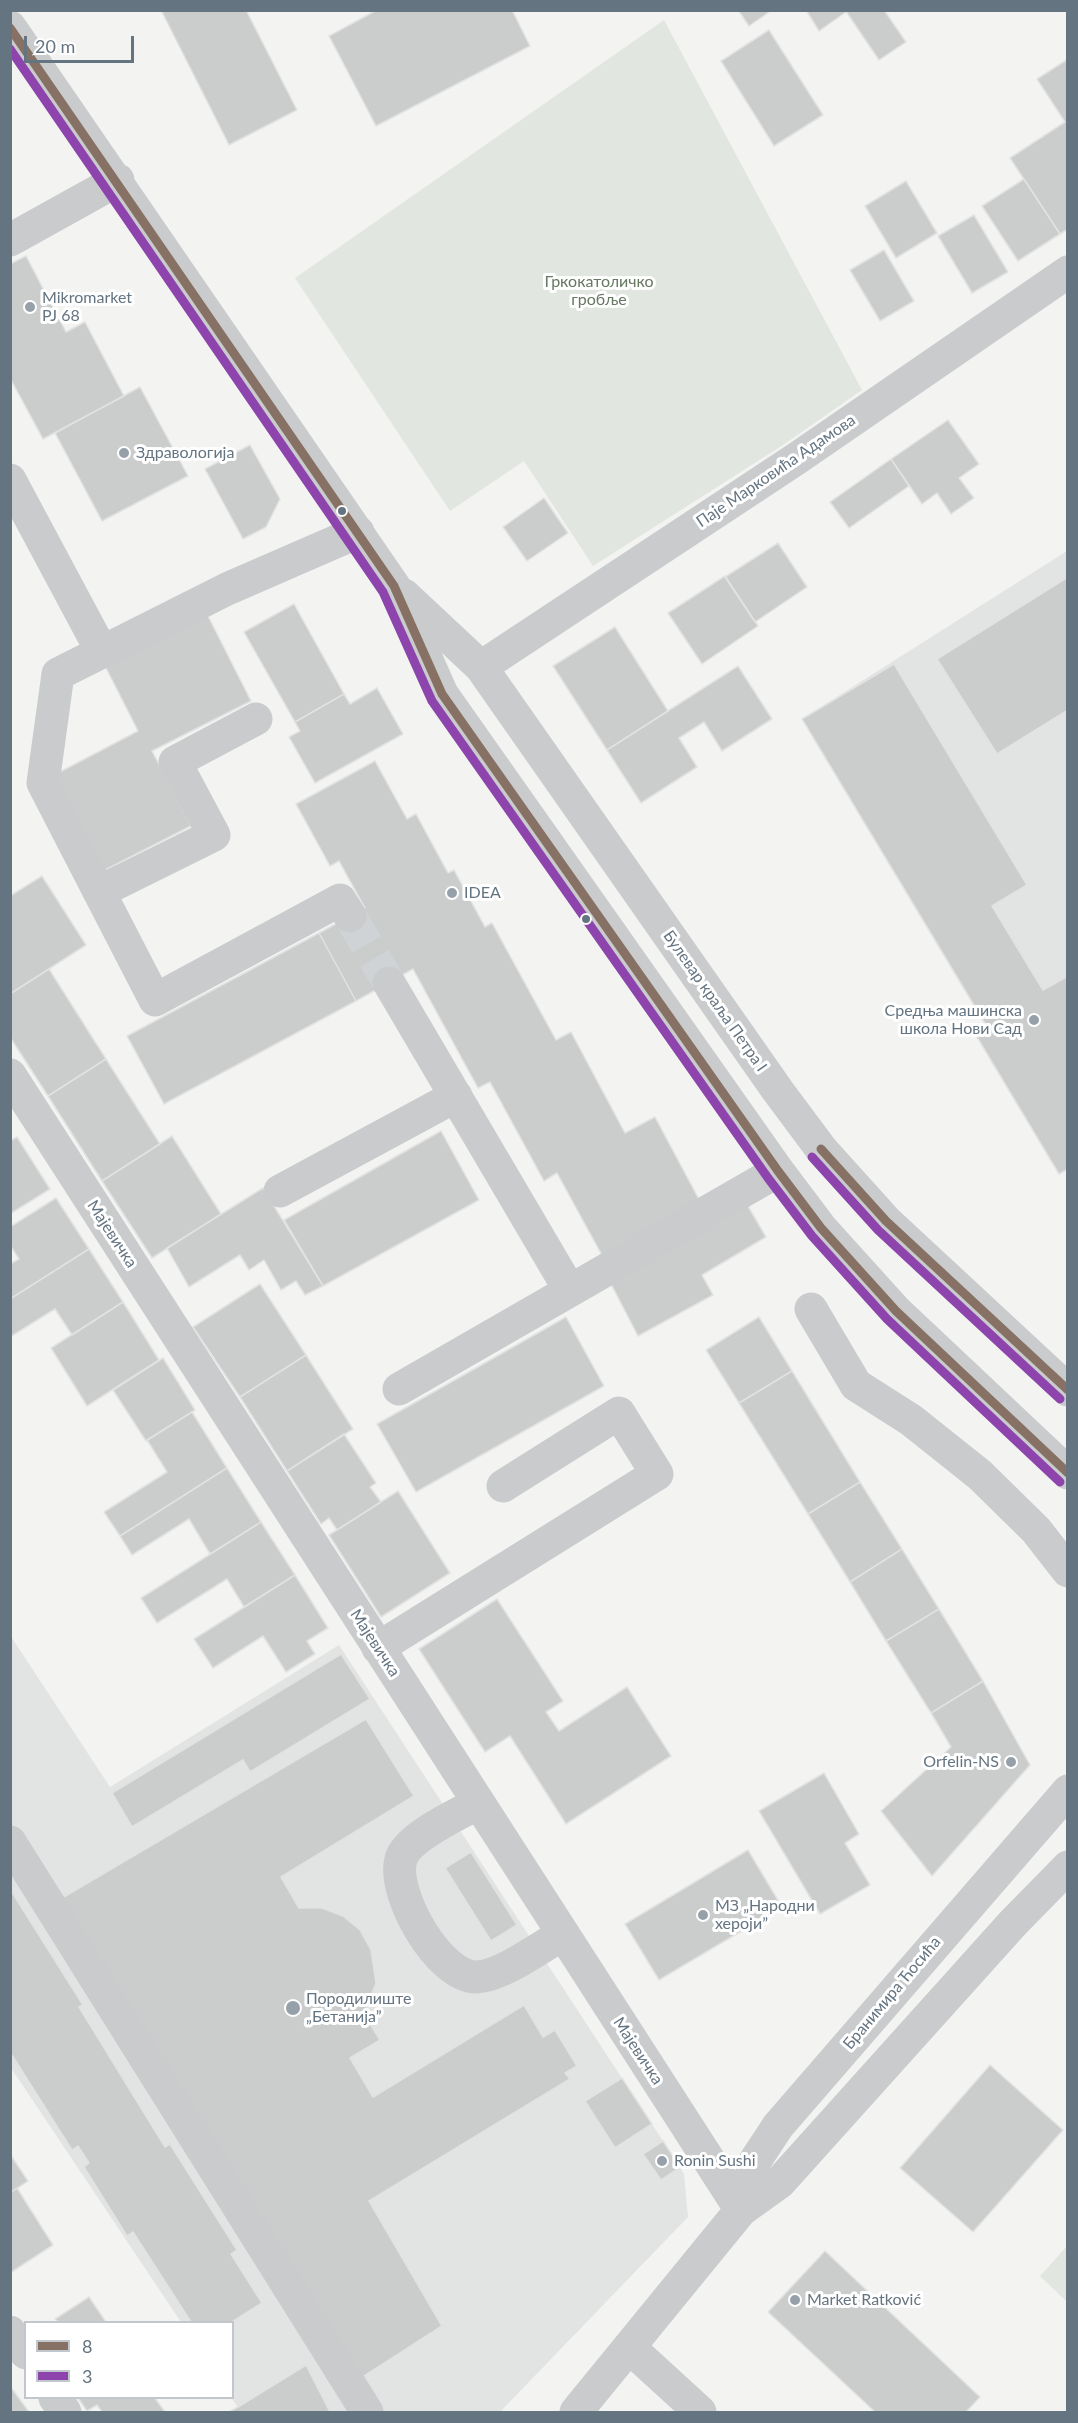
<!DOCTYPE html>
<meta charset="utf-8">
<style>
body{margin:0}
#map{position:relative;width:1078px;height:2423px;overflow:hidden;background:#f3f3f2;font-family:Lato,sans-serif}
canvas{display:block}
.frame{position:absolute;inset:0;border:12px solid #647481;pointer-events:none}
.legend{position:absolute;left:24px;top:2321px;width:210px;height:78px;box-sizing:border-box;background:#fff;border:2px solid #c1c7cd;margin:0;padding:8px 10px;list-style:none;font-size:18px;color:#647481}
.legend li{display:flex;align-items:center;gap:12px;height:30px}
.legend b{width:30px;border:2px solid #c1c7cd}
.scale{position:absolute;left:24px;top:36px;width:110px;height:27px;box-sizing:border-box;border:3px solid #647481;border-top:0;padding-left:8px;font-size:18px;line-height:21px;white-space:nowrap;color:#647481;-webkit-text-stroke:4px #fff;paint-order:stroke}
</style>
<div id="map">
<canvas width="1078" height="2423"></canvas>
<div class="frame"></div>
<ul class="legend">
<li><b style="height:8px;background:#867164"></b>8</li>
<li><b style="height:8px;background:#8e44ad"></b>3</li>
</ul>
<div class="scale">20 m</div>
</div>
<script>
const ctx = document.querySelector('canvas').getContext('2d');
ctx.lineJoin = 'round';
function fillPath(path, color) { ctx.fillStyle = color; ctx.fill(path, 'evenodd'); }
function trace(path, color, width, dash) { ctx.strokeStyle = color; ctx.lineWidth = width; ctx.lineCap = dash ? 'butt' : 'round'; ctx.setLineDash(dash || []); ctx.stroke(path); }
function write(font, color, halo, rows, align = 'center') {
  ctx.font = font + ' Lato,sans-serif'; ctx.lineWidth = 6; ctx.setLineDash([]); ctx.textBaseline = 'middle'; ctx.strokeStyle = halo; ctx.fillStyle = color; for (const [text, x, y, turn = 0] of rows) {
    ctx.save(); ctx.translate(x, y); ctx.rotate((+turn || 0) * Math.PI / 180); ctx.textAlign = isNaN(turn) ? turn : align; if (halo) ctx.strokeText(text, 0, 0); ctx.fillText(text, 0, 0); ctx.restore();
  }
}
const built = new Path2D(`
 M 1067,551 L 1068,1169 L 1059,1174 L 974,1032 L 985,1025 L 802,719 Z
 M 10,1635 L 110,1787 L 339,1645 L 680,2167 L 684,2174 L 688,2217 L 500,2412 L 229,2412 L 238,2407 L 231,2398 L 232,2322 L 181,2322 L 11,2068 Z`);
const green = new Path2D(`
 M 664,20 L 862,390 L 783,445 L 593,566 L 524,461 L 450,511 L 295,278 Z
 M 1067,2246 L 1067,2302 L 1040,2276 Z`);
const building = new Path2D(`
 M 161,10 L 246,10 L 297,110 L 229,145 Z
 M 377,10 L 512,10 L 530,46 L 376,126 L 329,36 Z
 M 738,10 L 772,10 L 749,26 Z
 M 806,10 L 845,10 L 846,12 L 819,31 Z
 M 845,10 L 884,10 L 906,42 L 879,60 Z
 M 769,30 L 823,115 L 774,146 L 721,61 Z
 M 1068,59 L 1068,229 L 1060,234 L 1010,158 L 1065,122 L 1037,79 Z
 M 1024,179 L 1060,234 L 1018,261 L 982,206 Z
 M 906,181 L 937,233 L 896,258 L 865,206 Z
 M 974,215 L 1008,272 L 972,293 L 938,236 Z
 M 884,250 L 914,301 L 880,321 L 850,270 Z
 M 26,256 L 66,332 L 85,322 L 124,396 L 43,439 L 10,378 L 10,264 Z
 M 140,387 L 188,476 L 102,521 L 55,433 Z
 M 948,420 L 979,464 L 959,478 L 974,498 L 951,514 L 937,493 L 922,504 L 891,459 Z
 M 250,445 L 280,499 L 266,527 L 243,539 L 205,469 Z
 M 891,459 L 909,486 L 849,528 L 830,502 Z
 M 544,498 L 568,533 L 527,561 L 503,527 Z
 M 778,543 L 807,587 L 755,622 L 725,577 Z
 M 725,576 L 758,626 L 702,664 L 668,613 Z
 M 1068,577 L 1068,710 L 997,754 L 937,659 Z
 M 294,604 L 344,694 L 295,722 L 244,632 Z
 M 204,608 L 251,701 L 152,751 L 191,826 L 105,870 L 56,774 L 138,731 L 102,660 Z
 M 615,627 L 668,711 L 607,750 L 553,666 Z
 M 894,664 L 1027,885 L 992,906 L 1043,990 L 1068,976 L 1068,1169 L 1059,1174 L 974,1032 L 986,1025 L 802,719 Z
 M 738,666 L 772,719 L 722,751 L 704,722 L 679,738 L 697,767 L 641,803 L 607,750 Z
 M 377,688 L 403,734 L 315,783 L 289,737 L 300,731 L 295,722 L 344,694 L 350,704 Z
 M 375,761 L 407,819 L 416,814 L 448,873 L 454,870 L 485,927 L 492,923 L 556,1040 L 571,1032 L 625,1133 L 655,1117 L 702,1205 L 604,1259 L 557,1173 L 544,1181 L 490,1082 L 478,1088 L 413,969 L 356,1001 L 319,933 L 365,908 L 339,861 L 330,866 L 296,804 Z
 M 42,876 L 86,945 L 10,994 L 10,896 Z
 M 319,933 L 356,1001 L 164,1104 L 127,1036 Z
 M 49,969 L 106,1059 L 48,1096 L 10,1037 L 10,994 Z
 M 106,1059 L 160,1144 L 102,1181 L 48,1096 Z
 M 441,1131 L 479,1200 L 323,1286 L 284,1220 Z
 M 172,1136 L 221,1214 L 152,1258 L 102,1181 Z
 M 17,1137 L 50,1189 L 10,1214 L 10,1141 Z
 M 263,1188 L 323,1286 L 305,1295 L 296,1281 L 281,1290 L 264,1260 L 249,1270 L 240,1255 L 189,1287 L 167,1248 Z
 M 56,1198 L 89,1249 L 10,1299 L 10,1264 L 19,1259 L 10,1245 L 10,1227 Z
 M 745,1201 L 766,1237 L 702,1275 L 713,1295 L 638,1336 L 610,1282 Z
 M 89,1249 L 123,1302 L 72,1335 L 55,1309 L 10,1337 L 10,1299 Z
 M 260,1284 L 306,1355 L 240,1397 L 193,1327 Z
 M 123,1302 L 159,1360 L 87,1406 L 51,1348 Z
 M 566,1317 L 604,1386 L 416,1492 L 377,1424 Z
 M 759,1317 L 792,1371 L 739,1403 L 706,1350 Z
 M 306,1355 L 353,1429 L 287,1471 L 240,1397 Z
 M 163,1358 L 195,1410 L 146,1441 L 113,1390 Z
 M 792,1371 L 860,1482 L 808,1514 L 739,1403 Z
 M 192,1412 L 227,1468 L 120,1536 L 104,1512 L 167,1472 L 147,1440 Z
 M 344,1434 L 376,1483 L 370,1487 L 381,1502 L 337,1530 L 329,1518 L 321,1524 L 287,1471 Z
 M 227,1468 L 261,1522 L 210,1554 L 189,1519 L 132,1555 L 120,1536 Z
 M 860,1482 L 902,1549 L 850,1582 L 808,1514 Z
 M 398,1491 L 450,1573 L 381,1617 L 329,1535 Z
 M 261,1522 L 295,1575 L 244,1607 L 227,1579 L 157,1623 L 141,1598 Z
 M 902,1549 L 939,1609 L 886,1641 L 850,1582 Z
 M 295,1575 L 328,1628 L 307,1641 L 315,1654 L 286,1672 L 263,1636 L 213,1668 L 194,1639 Z
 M 497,1599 L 563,1701 L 546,1712 L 559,1731 L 627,1687 L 671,1756 L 566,1824 L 510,1736 L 485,1752 L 419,1649 Z
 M 939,1609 L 983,1681 L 931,1713 L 886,1641 Z
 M 341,1654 L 370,1699 L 250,1772 L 243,1760 L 132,1827 L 112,1793 Z
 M 983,1681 L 1030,1765 L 932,1876 L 881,1811 L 951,1747 L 931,1713 Z
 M 366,1719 L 414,1796 L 281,1877 L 299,1908 L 322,1908 L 343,1916 L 360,1930 L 371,1950 L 376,1983 L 364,2014 L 380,2040 L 350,2058 L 373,2097 L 524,2005 L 543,2037 L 555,2030 L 577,2066 L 565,2073 L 570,2079 L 369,2201 L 442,2326 L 358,2380 L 62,1898 Z
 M 824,1773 L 859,1834 L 845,1843 L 870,1885 L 820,1914 L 759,1811 Z
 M 748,1850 L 782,1907 L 659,1980 L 625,1924 Z
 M 471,1852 L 517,1925 L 491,1941 L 445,1868 Z
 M 10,1889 L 83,2005 L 79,2007 L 165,2147 L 170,2144 L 237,2250 L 231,2254 L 262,2303 L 232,2322 L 191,2322 L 133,2232 L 127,2236 L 84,2167 L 89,2163 L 78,2146 L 72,2150 L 10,2052 Z
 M 990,2065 L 1063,2130 L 973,2232 L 900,2168 Z
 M 622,2078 L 652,2124 L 615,2148 L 585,2101 Z
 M 663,2141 L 680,2167 L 661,2180 L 643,2154 Z
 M 10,2154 L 28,2181 L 10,2193 Z
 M 17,2188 L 53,2245 L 10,2273 L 10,2193 Z
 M 825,2251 L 980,2397 L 966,2412 L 875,2412 L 768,2312 Z
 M 89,2297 L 106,2322 L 58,2322 L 55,2319 Z
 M 306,2365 L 330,2412 L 229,2412 L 238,2407 Z
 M 10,2386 L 29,2412 L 10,2412 Z
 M 78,2398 L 155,2398 L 165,2412 L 102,2412 L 97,2405 L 87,2411 Z`);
const minorTunnel = new Path2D(`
 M 350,916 L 389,983`);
const minor = new Path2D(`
 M 10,27 L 394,586 L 442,694 L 778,1171 L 821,1228 L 896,1311 L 1068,1473
 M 10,240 L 118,180
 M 10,480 L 102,652
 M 404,595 L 481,667 L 778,1091 L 822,1150 L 886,1221 L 1068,1390
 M 481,667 L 796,459 L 1068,272
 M 99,892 L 214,835 L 175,762 L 256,719
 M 350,916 L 340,900 L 155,1000 L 43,783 L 58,674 L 227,589 L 358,532
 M 389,983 L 569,1289
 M 10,1075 L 741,2210
 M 280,1191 L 456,1096
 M 811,1309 L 856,1385 L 911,1420 L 980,1475 L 1036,1530 L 1068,1571
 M 399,1389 L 778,1171
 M 378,1648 L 657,1474 L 619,1413 L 503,1486
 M 478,1803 C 458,1815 408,1836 401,1859 C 391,1893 439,1978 477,1977 C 502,1976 540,1947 562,1935
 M 10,1842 L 367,2412
 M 741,2210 L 755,2161 L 778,2126 L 1068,1791
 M 10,2332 L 26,2353
 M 629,2347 L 700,2412
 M 55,2398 L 65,2412
 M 576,2412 L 741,2210 L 780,2182 L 1013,1923 L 1068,1867`);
const bus1 = new Path2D(`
 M 10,28 L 394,586 L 442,694 L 778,1171 L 821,1228 L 896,1311 L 1068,1473
 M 821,1149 L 886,1221 L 1068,1390`);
const bus2 = new Path2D(`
 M 10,49 L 383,592 L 432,701 L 768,1178 L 812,1236 L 887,1319 L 1060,1482
 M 812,1157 L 878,1230 L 1060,1399`);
const markers = [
 [30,307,6,"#96a0a9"],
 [124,453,6,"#96a0a9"],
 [342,511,5,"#647481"],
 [452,893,6,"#96a0a9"],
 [586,919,5,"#647481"],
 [1034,1020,6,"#96a0a9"],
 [1011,1762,6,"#96a0a9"],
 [703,1915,6,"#96a0a9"],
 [293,2008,8,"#96a0a9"],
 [662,2161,6,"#96a0a9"],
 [795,2300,6,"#96a0a9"]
];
const parkNames = [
 ["Гркокатоличко",599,282],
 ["гробље",599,300]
];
const poiNames = [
 ["Mikromarket",42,298],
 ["PJ 68",42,316],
 ["Здравологија",136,453],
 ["IDEA",464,893],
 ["Средња машинска",1022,1011,"right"],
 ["школа Нови Сад",1022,1029,"right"],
 ["Orfelin-NS",999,1762,"right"],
 ["МЗ „Народни",715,1906],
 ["хероји”",715,1924],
 ["Породилиште",306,1999],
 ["„Бетанија”",306,2017],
 ["Ronin Sushi",674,2161],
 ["Market Ratković",807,2300]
];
const streetNames = [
 ["Паје Марковића Адамова",776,471,-34],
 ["Булевар краља Петра I",715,1001,55],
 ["Мајевичка",112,1234,57],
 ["Мајевичка",375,1643,57],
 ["Бранимира Ћосића",892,1993,-50],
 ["Мајевичка",638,2051,57]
];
fillPath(built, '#e2e3e3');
fillPath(green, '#e2e6e0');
fillPath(building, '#cbcdcd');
trace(building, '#e2e2e2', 1.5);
trace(minorTunnel, '#cfd3d6', 33, [33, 16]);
trace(minor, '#c9cbcc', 33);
trace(bus1, '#867164', 9);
trace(bus2, '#8e44ad', 9);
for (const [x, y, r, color] of markers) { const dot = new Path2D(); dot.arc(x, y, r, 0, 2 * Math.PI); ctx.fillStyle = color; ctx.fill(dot); trace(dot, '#fff', 2); }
write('16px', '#677863', '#fff', parkNames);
write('16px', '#647481', '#fff', poiNames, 'left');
write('16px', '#647481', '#fff', streetNames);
</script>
